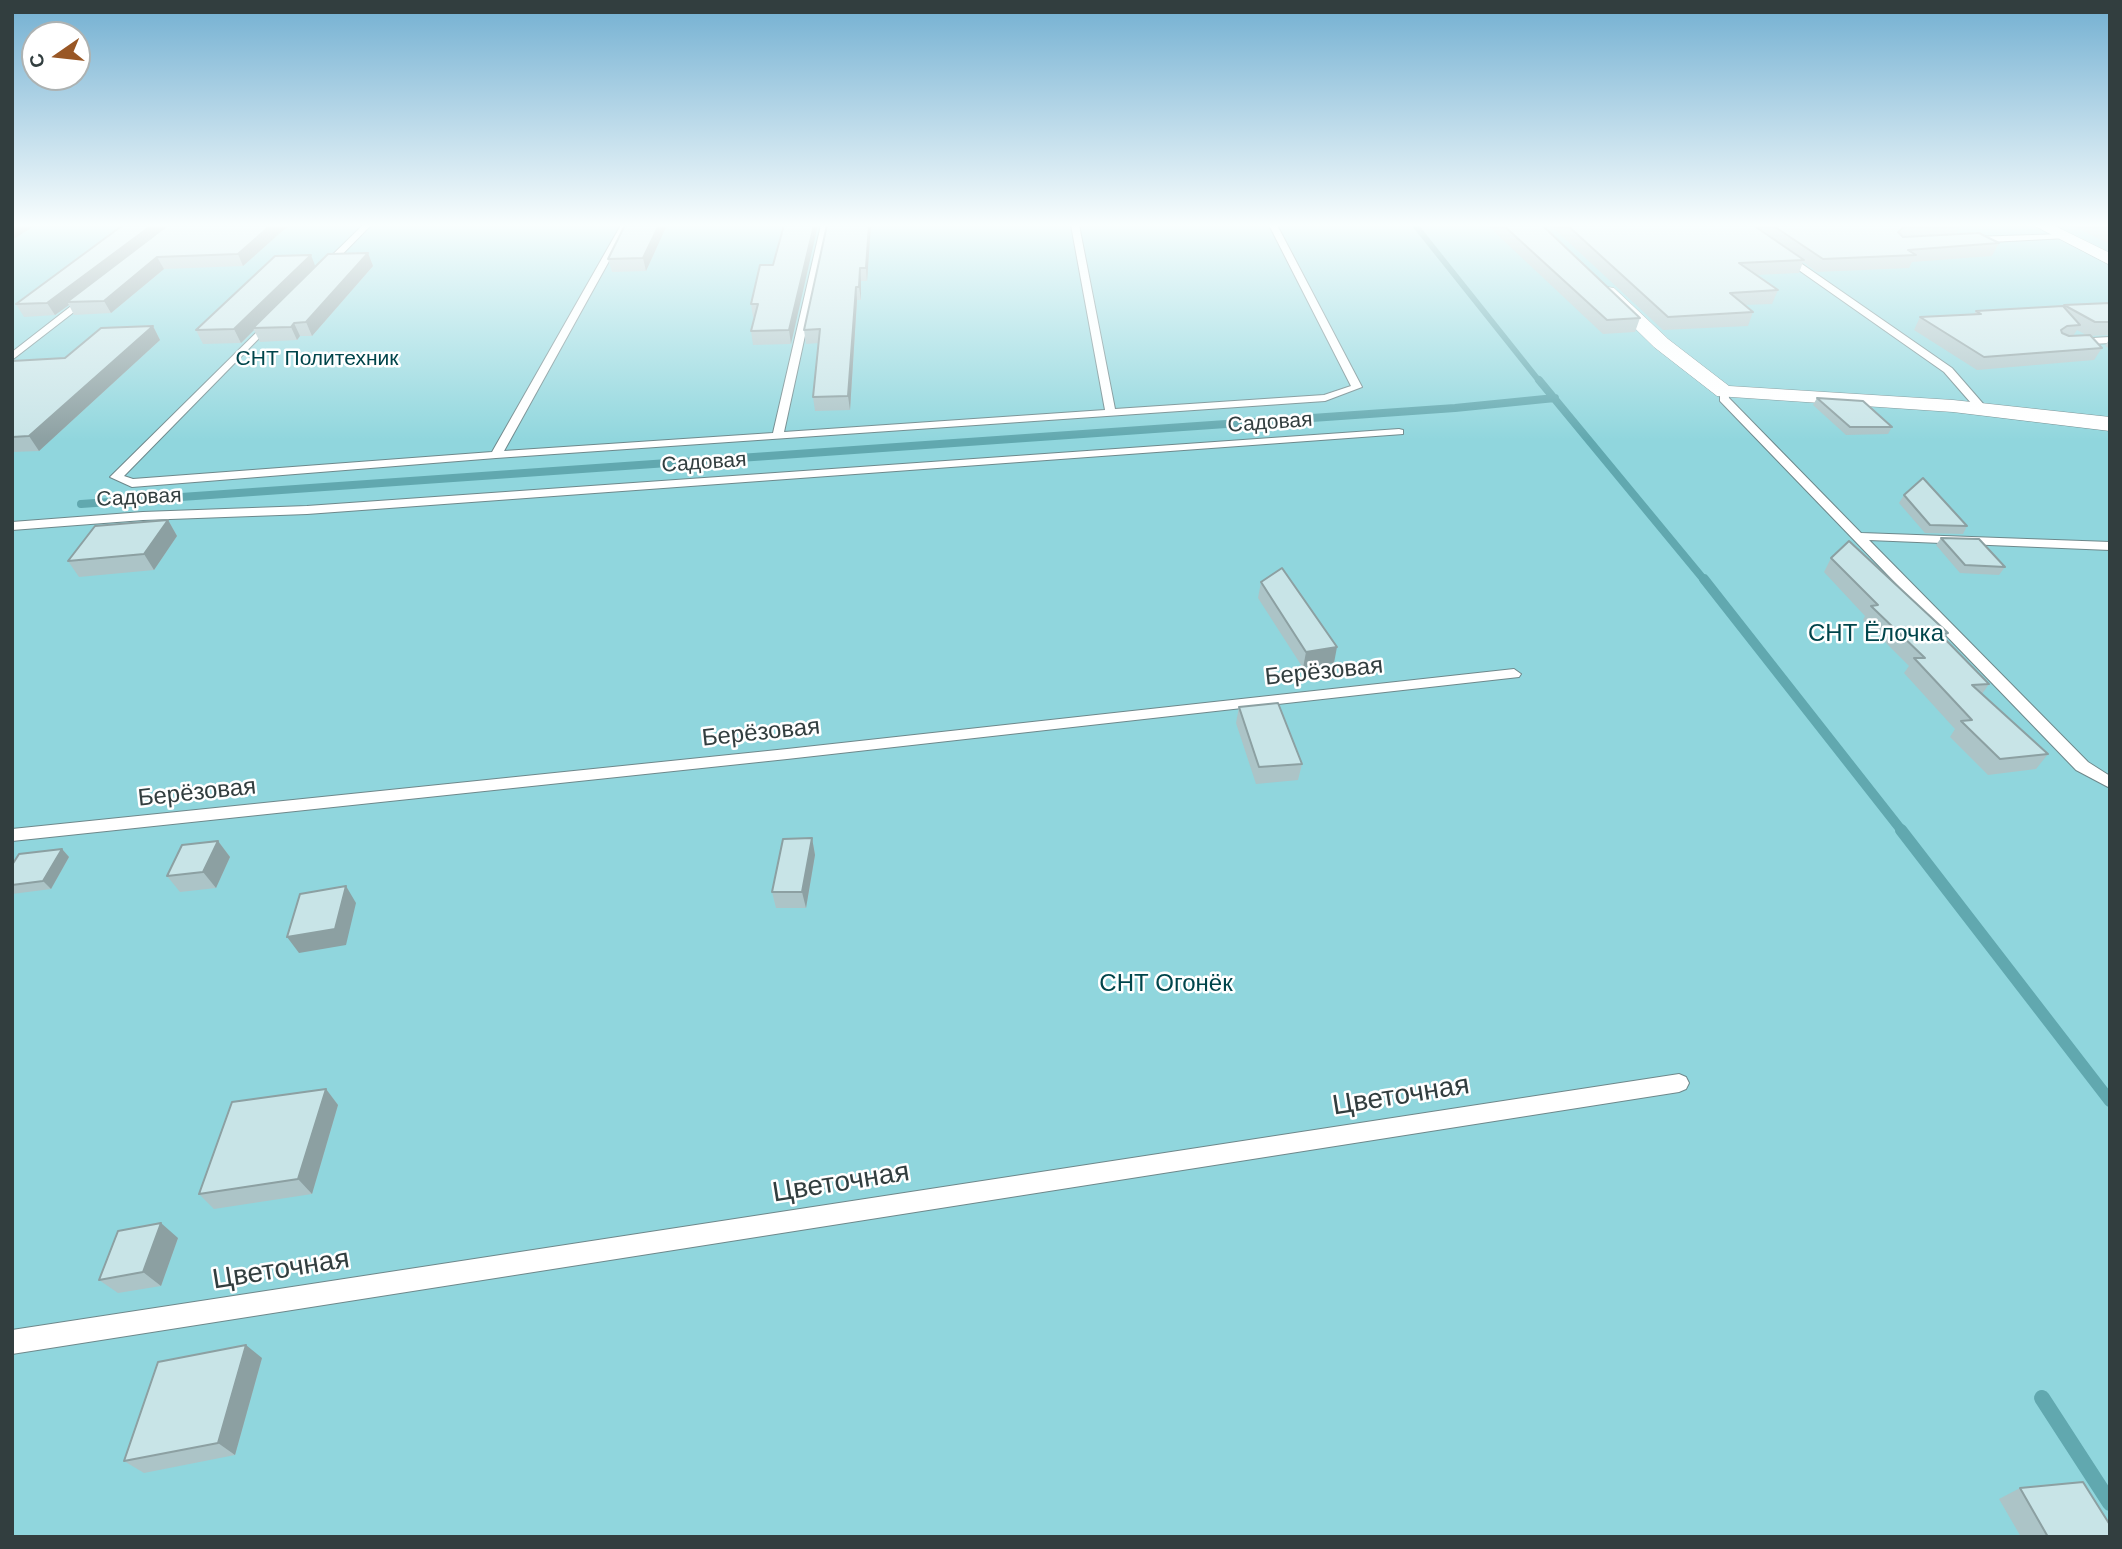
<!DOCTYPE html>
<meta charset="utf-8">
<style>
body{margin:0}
#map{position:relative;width:2122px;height:1549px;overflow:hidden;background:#f1fcfd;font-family:Helvetica,sans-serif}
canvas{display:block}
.frame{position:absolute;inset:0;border:14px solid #323e3f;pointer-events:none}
.north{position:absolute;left:21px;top:21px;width:70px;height:70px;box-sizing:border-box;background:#fff;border:2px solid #adb2b2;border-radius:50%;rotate:256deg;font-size:19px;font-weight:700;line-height:28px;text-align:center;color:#323e3f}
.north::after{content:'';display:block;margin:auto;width:24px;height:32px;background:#995725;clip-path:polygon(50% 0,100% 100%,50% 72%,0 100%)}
</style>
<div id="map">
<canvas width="2122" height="1549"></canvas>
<div class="frame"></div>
<div class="north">С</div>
</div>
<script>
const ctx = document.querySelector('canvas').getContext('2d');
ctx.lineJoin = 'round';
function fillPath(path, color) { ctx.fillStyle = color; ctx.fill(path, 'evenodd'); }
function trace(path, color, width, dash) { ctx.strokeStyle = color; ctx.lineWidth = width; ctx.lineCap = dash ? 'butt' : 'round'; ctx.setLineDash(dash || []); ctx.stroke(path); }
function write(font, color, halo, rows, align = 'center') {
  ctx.font = font + ' Helvetica,sans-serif'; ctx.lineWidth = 5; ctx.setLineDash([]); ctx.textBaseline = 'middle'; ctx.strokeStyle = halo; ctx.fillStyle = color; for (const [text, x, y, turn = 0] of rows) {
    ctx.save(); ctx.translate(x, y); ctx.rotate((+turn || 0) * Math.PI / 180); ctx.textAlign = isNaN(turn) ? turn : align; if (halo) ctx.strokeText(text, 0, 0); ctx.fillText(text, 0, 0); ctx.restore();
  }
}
const green = new Path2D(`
 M 12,225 L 2110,225 L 2110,1537 L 12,1537 Z`);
const streamFar4 = new Path2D(`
 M 1415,225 L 1540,382`);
const streamFar3 = new Path2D(`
 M 1539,380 L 1705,581
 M 81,504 L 1455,408 L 1555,398`);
const streamFar2 = new Path2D(`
 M 1704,579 L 1902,831`);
const streamFar1 = new Path2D(`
 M 1901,830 L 2110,1101`);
const stream = new Path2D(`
 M 2042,1398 L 2110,1503`);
const lane = new Path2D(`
 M 363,225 L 371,225 L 326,271 L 320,271 L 320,267 Z
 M 621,225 L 629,225 L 504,451 L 773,433 L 821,225 L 829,225 L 784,432 L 1105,410 L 1071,225 L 1079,225 L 1115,409 L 1324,395 L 1351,386 L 1269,225 L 1277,225 L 1362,387 L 1325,401 L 496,458 L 132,487 L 110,477 L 270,319 L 275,322 L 273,324 L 124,476 L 133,479 L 492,452 Z
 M 2064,234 L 2068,236 L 2067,238 L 1971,243 L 1967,240 L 1971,237 Z
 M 1783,255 L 1789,255 L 1952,368 L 1986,407 L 1986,411 L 1978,411 L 1944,372 L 1783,259 Z
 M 84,296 L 92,298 L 12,360 L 12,352 Z
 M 2110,337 L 2110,343 L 2074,345 L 2069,342 L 2074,339 Z
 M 1720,390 L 1728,390 L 1729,398 L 1861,533 L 2110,542 L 2110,550 L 1869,540 L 2088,762 L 2110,776 L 2110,788 L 2076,770 L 1720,401 Z
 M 1399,429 L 1403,430 L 1403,434 L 307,514 L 143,520 L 12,530 L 12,522 L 143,512 L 307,506 Z
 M 1514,669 L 1521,674 L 1519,677 L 787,759 L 12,841 L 12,829 L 787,749 Z
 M 1679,1074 L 1686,1077 L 1689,1083 L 1686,1089 L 1679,1092 L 12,1354 L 12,1330 Z`);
const street = new Path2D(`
 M 2033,225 L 2053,225 L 2110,253 L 2110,265 Z
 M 1608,287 L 1614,288 L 1668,339 L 1729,386 L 1953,400 L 2110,417 L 2110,431 L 1953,412 L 1717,396 L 1654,347 L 1602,296 L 1599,292 L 1602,288 Z`);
const wall = new Path2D(`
 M 123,225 L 289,225 L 243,266 L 164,269 L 111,313 L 74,315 L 69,305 L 55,315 L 24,317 L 16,304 Z
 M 667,225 L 646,271 L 612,272 L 608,259 Z
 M 784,225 L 791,344 L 753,345 L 751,331 L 754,317 L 753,317 L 751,304 L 773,265 Z
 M 871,225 L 867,281 L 861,281 L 861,300 L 857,300 L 850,410 L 815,411 L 813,397 L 819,343 L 806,344 L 804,330 Z
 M 1487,225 L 1542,225 L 1640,318 L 1635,332 L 1603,334 Z
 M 1550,225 L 1961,225 L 1956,234 L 1999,243 L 1992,256 L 1912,262 L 1909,268 L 1817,272 L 1803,262 L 1799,273 L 1755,275 L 1778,290 L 1772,304 L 1744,305 L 1753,312 L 1748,326 L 1663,330 Z
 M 2070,225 L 2110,225 L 2110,244 Z
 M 368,253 L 373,266 L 312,336 L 300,336 L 297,340 L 260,342 L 254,330 L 241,343 L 203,344 L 196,330 Z
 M 2110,303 L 2110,335 L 2090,336 L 2102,348 L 2094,360 L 1977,370 L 1914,330 L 1920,317 L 1974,314 L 1976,311 L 2063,307 L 2064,305 ZM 2077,330 L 2086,335 L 2073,336 Z
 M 153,326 L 160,340 L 39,451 L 12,452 L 12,361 L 65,358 Z
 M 2110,338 L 2110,349 L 2105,346 Z
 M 1817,398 L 1892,427 L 1888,434 L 1846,435 L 1813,405 Z
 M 1904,495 L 1967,526 L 1963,534 L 1925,533 L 1899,503 Z
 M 168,520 L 177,536 L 154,570 L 79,577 L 68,561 Z
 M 1941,538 L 2005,567 L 1999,575 L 1960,573 L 1936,545 Z
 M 1831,558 L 1948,633 L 1945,639 L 1989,684 L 1982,694 L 2048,754 L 2036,769 L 1988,775 L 1950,737 L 1955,729 L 1904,673 L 1909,666 L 1863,620 L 1865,616 L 1824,572 Z
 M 1261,582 L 1334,663 L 1303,668 L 1258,598 Z
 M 1239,707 L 1302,764 L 1298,780 L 1256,784 L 1236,723 Z
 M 812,838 L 815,855 L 806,908 L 776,908 L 772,892 Z
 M 218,841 L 230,857 L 216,888 L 180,892 L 167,876 Z
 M 62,849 L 69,857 L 51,889 L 12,894 L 12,865 Z
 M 326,1089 L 338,1105 L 312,1194 L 214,1209 L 199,1194 Z
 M 178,1238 L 161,1286 L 118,1293 L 99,1280 Z
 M 262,1358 L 235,1455 L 144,1473 L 124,1461 Z
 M 2020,1488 L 2110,1537 L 2021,1537 L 1999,1499 Z`);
const shadedWall = new Path2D(`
 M 12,225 L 36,225 L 12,240 Z
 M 152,225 L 173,225 L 67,302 L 69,305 L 55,315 L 47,303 Z
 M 271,225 L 289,225 L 243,266 L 238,254 Z
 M 659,225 L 667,225 L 646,271 L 643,258 Z
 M 814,225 L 818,225 L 791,344 L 789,330 Z
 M 869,225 L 871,225 L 867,281 L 866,268 Z
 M 368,253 L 373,266 L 312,336 L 306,322 Z
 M 311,255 L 316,268 L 253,328 L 254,330 L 241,343 L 234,329 Z
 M 157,257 L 164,269 L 111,313 L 104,301 Z
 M 860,268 L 861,281 L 861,300 L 859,287 Z
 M 856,287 L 857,300 L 850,410 L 848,396 Z
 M 294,323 L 300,336 L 297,340 L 291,327 Z
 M 153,326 L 160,340 L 39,451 L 29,436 Z
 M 168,520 L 177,536 L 154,570 L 144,554 Z
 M 1337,647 L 1334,663 L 1303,668 L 1306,652 Z
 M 812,838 L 815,855 L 806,908 L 802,892 Z
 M 218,841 L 230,857 L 216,888 L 203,872 Z
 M 62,849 L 69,857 L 51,889 L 43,881 Z
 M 346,886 L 356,903 L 346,945 L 299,953 L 287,937 Z
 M 326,1089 L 338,1105 L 312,1194 L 298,1179 Z
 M 161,1223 L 178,1238 L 161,1286 L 143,1272 Z
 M 246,1345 L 262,1358 L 235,1455 L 218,1443 Z`);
const building = new Path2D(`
 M 123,225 L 152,225 L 47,303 L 16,304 Z
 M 168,225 L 271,225 L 238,254 L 157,257 L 104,301 L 67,302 Z
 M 625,225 L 659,225 L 643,258 L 608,259 Z
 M 784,225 L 814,225 L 789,330 L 751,331 L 758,304 L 751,304 L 760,265 L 773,265 Z
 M 827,225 L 869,225 L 866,268 L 860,268 L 859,287 L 856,287 L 848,396 L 813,397 L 820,329 L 804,330 Z
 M 1503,225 L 1542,225 L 1640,318 L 1607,320 Z
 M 1567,225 L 1753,225 L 1804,260 L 1739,263 L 1778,290 L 1730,293 L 1753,312 L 1668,317 Z
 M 1772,225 L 1938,225 L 1905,226 L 1898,232 L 1903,237 L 1979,233 L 1999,243 L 1908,250 L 1916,255 L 1823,259 Z
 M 368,253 L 306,322 L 294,323 L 291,327 L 253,328 L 328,254 Z
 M 311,255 L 234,329 L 196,330 L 275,256 Z
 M 2110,303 L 2110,322 L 2095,322 L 2064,305 Z
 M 2063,306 L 2080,325 L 2067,326 L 2061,330 L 2062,333 L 2069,336 L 2090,335 L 2102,348 L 1984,357 L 1920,317 L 1981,314 L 1976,311 Z
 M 153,326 L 29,436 L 12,437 L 12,361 L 65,358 L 101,328 Z
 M 1817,398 L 1863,401 L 1892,427 L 1850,427 Z
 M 1923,478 L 1967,526 L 1930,525 L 1904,495 Z
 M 168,520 L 144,554 L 68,561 L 95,526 Z
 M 1941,538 L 1979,539 L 2005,567 L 1965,565 Z
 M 1849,541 L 1948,633 L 1940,634 L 1989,684 L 1972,685 L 2048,754 L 2000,759 L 1961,721 L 1972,720 L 1914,658 L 1925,658 L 1871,606 L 1878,605 L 1831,558 Z
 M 1282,568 L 1337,647 L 1306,652 L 1261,582 Z
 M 1278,703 L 1302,764 L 1259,767 L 1239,707 Z
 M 812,838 L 802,892 L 772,892 L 783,839 Z
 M 218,841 L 203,872 L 167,876 L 182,845 Z
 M 62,849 L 43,881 L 12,885 L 12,865 L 19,854 Z
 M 346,886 L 335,929 L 287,937 L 300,894 Z
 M 326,1089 L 298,1179 L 199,1194 L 232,1102 Z
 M 161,1223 L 143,1272 L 99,1280 L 118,1231 Z
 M 246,1345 L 218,1443 L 124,1461 L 158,1362 Z
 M 2083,1482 L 2110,1525 L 2110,1537 L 2048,1537 L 2020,1488 Z`);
const farParknames = [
 ["СНТ Политехник",317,359]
];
const farStreetnames = [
 ["Садовая",1270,423,-4],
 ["Садовая",704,463,-4],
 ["Садовая",139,498,-3]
];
const parkNames = [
 ["СНТ Ёлочка",1876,634],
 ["СНТ Огонёк",1166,984]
];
const streetNames = [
 ["Берёзовая",1324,672,-6],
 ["Берёзовая",761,733,-6],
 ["Берёзовая",197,793,-6]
];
const nearStreetnames = [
 ["Цветочная",1401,1096,-9],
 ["Цветочная",841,1183,-9],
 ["Цветочная",281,1270,-9]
];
fillPath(green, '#90d6dd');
trace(streamFar4, '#61a8af', 6);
trace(streamFar3, '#61a8af', 8);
trace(streamFar2, '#61a8af', 10);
trace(streamFar1, '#61a8af', 12);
trace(stream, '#61a8af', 16);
trace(lane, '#6e888b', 2);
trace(street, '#6e888b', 1);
fillPath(lane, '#fff');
fillPath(street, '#fff');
fillPath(wall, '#acc4c7');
fillPath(shadedWall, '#8ca0a2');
fillPath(building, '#c8e4e7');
trace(building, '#8ca0a2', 2);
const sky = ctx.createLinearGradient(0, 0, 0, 441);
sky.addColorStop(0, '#72afd1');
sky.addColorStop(0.51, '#f9fefe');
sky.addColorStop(1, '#f9fefe00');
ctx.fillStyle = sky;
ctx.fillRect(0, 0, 2122, 441);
write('21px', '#00454b', '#fff', farParknames);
write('21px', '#323e3f', '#fff', farStreetnames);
write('24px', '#00454b', '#fff', parkNames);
write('24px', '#323e3f', '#fff', streetNames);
write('28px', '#323e3f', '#fff', nearStreetnames);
</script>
